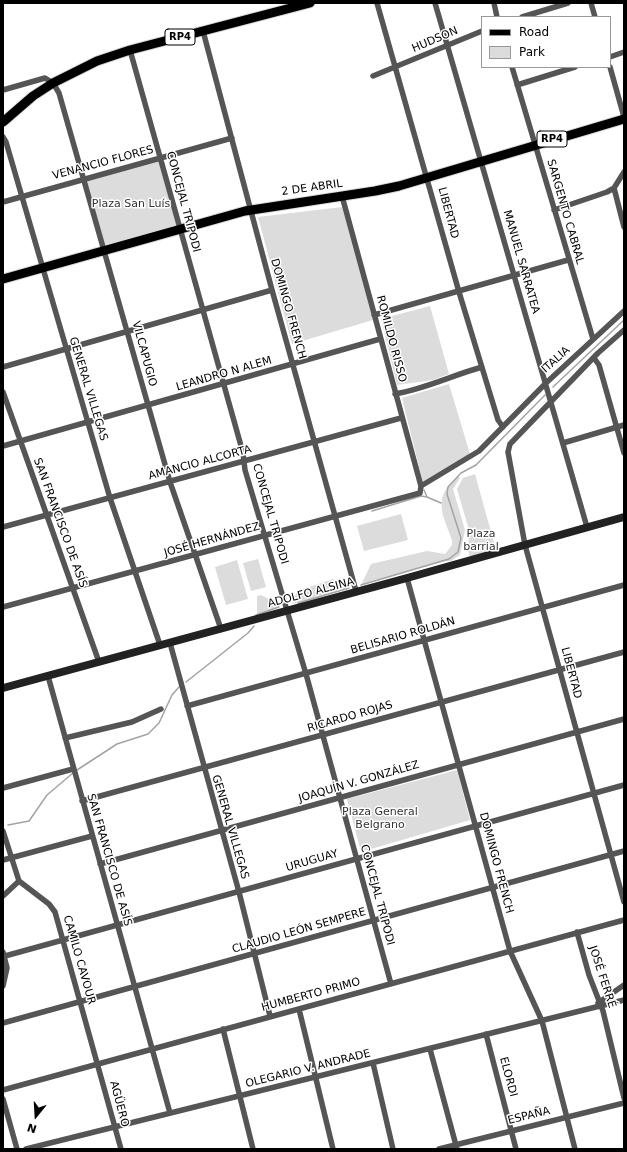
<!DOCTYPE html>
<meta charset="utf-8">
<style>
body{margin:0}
#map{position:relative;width:627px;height:1152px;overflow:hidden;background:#fff;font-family:"DejaVu Sans",sans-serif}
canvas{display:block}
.frame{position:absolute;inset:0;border:4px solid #000;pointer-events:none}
.legend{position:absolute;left:481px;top:16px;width:130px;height:52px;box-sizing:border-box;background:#fff;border:1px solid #999;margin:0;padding:5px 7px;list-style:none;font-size:12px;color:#000}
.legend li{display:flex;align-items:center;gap:8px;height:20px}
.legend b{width:20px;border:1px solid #999}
.north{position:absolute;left:16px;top:1096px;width:40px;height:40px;-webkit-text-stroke:3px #fff;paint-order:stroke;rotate:198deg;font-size:11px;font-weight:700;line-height:16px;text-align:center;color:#000}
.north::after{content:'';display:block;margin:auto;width:14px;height:18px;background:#000;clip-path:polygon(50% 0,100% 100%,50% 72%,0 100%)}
</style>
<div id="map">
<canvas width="627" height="1152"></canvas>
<div class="frame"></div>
<ul class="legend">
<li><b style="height:5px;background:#000"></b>Road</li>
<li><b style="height:11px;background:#dcdcdc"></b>Park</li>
</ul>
<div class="north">N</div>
</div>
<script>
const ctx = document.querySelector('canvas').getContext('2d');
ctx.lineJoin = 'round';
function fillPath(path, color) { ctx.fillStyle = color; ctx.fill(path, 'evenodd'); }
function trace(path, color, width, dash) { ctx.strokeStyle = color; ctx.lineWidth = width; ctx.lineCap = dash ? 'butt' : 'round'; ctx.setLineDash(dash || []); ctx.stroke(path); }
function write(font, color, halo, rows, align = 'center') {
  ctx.font = font + ' "DejaVu Sans",sans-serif'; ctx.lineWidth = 3; ctx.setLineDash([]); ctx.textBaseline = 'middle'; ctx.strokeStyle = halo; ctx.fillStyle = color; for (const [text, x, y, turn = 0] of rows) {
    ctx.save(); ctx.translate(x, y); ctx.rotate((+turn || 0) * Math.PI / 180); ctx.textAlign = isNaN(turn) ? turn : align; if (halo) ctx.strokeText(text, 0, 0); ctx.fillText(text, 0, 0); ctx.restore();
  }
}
const green = new Path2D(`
 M 160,158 L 180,230 L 103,251 L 83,179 Z
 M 342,207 L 373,320 L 292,344 L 258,217 Z
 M 430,306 L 449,374 L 433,380 L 397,385 L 381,319 Z
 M 449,384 L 470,454 L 423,483 L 402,398 Z
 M 475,474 L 496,550 L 470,557 L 468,551 L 469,530 L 457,489 L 463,478 Z
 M 458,476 L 460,478 L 453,489 L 465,530 L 460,555 L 451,561 L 444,561 L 361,585 L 371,564 L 427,551 L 445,554 L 452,545 L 452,540 C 447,525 436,507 445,491 C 448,485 454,481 458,476 Z
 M 401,514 L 408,540 L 364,551 L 357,526 Z
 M 258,559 L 266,587 L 251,591 L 243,563 Z
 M 237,560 L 248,599 L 226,605 L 215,567 Z
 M 333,579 L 349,588 L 292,604 L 297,591 Z
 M 261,595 L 278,604 L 279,607 L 257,614 L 257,596 Z
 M 457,770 L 470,820 L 361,852 L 347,799 Z`);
const stream = new Path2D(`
 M 553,387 L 624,320
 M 424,490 L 427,497 L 441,503
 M 372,511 L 421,496 L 427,497
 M 361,585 L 449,559 L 458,552 L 461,538 L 447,494 L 448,487 L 461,473 L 476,465 L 545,395
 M 298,603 L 349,588
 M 256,615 L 279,607
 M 186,682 L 248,633 L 254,626
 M 77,770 L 117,744 L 148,734 L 159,723 L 172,695 L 179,687
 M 8,825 L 29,821 L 47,795 L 73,773`);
const street = new Path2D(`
 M 377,3 L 459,292 L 498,420 L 503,427
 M 435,3 L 587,527
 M 494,3 L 497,17
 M 591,3 L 595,17
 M 522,17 L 568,3
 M 203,31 L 272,290 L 356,591
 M 130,50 L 243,453 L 245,470 L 306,674 L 391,984
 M 610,57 L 624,52
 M 512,67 L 593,339
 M 610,67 L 624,117
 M 373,76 L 482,31
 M 517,85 L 575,67
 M 3,90 L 45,78 L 53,83 L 59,93 L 170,482 L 221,629
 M 3,137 L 6,142 L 110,498 L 160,645
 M 614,188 L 624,227
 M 3,202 L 232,138
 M 554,210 L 607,192 L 614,188 L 624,172
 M 374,315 L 568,260
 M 624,330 L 598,353 L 510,444 L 508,452 L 525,545 L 624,902
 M 594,358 L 599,365 L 624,453
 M 3,367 L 272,290
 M 3,392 L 99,662
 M 395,394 C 425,389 453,375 482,367
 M 563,443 L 624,425
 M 3,446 L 380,339
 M 421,486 L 479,451 L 546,383 L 624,311
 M 3,527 L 401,418
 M 407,578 L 510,951 L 542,1021 L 575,1149
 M 3,607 L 420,493 L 421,486 L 342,196
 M 170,643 L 239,892 L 270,1016
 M 48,676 L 170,1113
 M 187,706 L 624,585
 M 65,738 L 132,722 L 161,709
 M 3,788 L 73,769
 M 82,801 L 624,652
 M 3,831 L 19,881 L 49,904 L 55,912 L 121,1149
 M 3,860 L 92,836
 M 100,864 L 624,719
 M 3,896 L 19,881
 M 577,932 L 589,975 L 603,1011 L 624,1098
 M 3,952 L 7,968 L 3,986
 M 5,956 L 624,785
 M 598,1003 L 624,985
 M 299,1009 L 333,1149
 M 3,1023 L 624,851
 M 223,1029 L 253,1149
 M 486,1034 L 516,1149
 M 430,1049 L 457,1149
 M 373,1063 L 393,1149
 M 3,1090 L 624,920
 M 3,1099 L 17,1149
 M 26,1149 L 624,1000
 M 439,1149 L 624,1103`);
const secondary = new Path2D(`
 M 3,688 L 407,578 L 624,517`);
const primary = new Path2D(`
 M 3,122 L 33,96 L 53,83 L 97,61 L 130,50 L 310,3
 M 3,279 L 245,211 L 375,191 L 399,186 L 624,119`);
const shields = [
 [180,37,30],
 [552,139,30]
];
const shieldNames = [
 ["RP4",180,37],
 ["RP4",552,139]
];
const streetNames = [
 ["HUDSON",435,40,-23],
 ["VENANCIO FLORES",103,163,-15],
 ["2 DE ABRIL",312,188,-8],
 ["CONCEJAL TRIPODI",183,202,75],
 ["SARGENTO CABRAL",565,212,74],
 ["LIBERTAD",448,213,75],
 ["MANUEL SARRATEA",521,262,74],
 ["DOMINGO FRENCH",288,309,74],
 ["ROMILDO RISSO",391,339,75],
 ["VILCAPUGIO",144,354,75],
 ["ITALIA",556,360,-42],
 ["LEANDRO N ALEM",224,374,-16],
 ["GENERAL VILLEGAS",88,389,73],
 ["AMANCIO ALCORTA",200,463,-15],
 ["CONCEJAL TRIPODI",270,514,74],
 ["SAN FRANCISCO DE ASÍS",60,523,70],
 ["JOSÉ HERNÁNDEZ",212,540,-16],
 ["ADOLFO ALSINA",311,593,-15],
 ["BELISARIO ROLDÁN",403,636,-16],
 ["LIBERTAD",571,673,75],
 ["RICARDO ROJAS",350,717,-16],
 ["JOAQUÍN V. GONZÁLEZ",359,782,-16],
 ["GENERAL VILLEGAS",230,827,74],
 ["SAN FRANCISCO DE ASÍS",109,860,74],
 ["URUGUAY",312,861,-16],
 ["DOMINGO FRENCH",496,863,75],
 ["CONCEJAL TRIPODI",377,895,75],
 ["CLAUDIO LEÓN SEMPERE",299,931,-16],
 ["CAMILO CAVOUR",79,960,74],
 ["JOSÉ FERRÉ",602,977,72],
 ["HUMBERTO PRIMO",311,995,-15],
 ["OLEGARIO V. ANDRADE",308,1069,-14],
 ["ELORDI",508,1077,75],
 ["AGÜERO",119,1104,75],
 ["ESPAÑA",529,1116,-14]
];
const parkNames = [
 ["Plaza San Luís",131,204],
 ["Plaza",481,534],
 ["barrial",481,547],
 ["Plaza General",380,812],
 ["Belgrano",380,825]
];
fillPath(green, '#dcdcdc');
trace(stream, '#a3a3a3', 1.5);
trace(primary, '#dbdbdb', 11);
trace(street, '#555', 5.5);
trace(secondary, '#222', 8);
trace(primary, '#000', 9);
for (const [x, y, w] of shields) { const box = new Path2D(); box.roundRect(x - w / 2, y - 8, w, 16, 3); ctx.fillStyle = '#fff'; ctx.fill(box); trace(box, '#000', 1); }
write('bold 10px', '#000', null, shieldNames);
write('11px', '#000', '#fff', streetNames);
write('11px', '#333', '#fff', parkNames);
</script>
